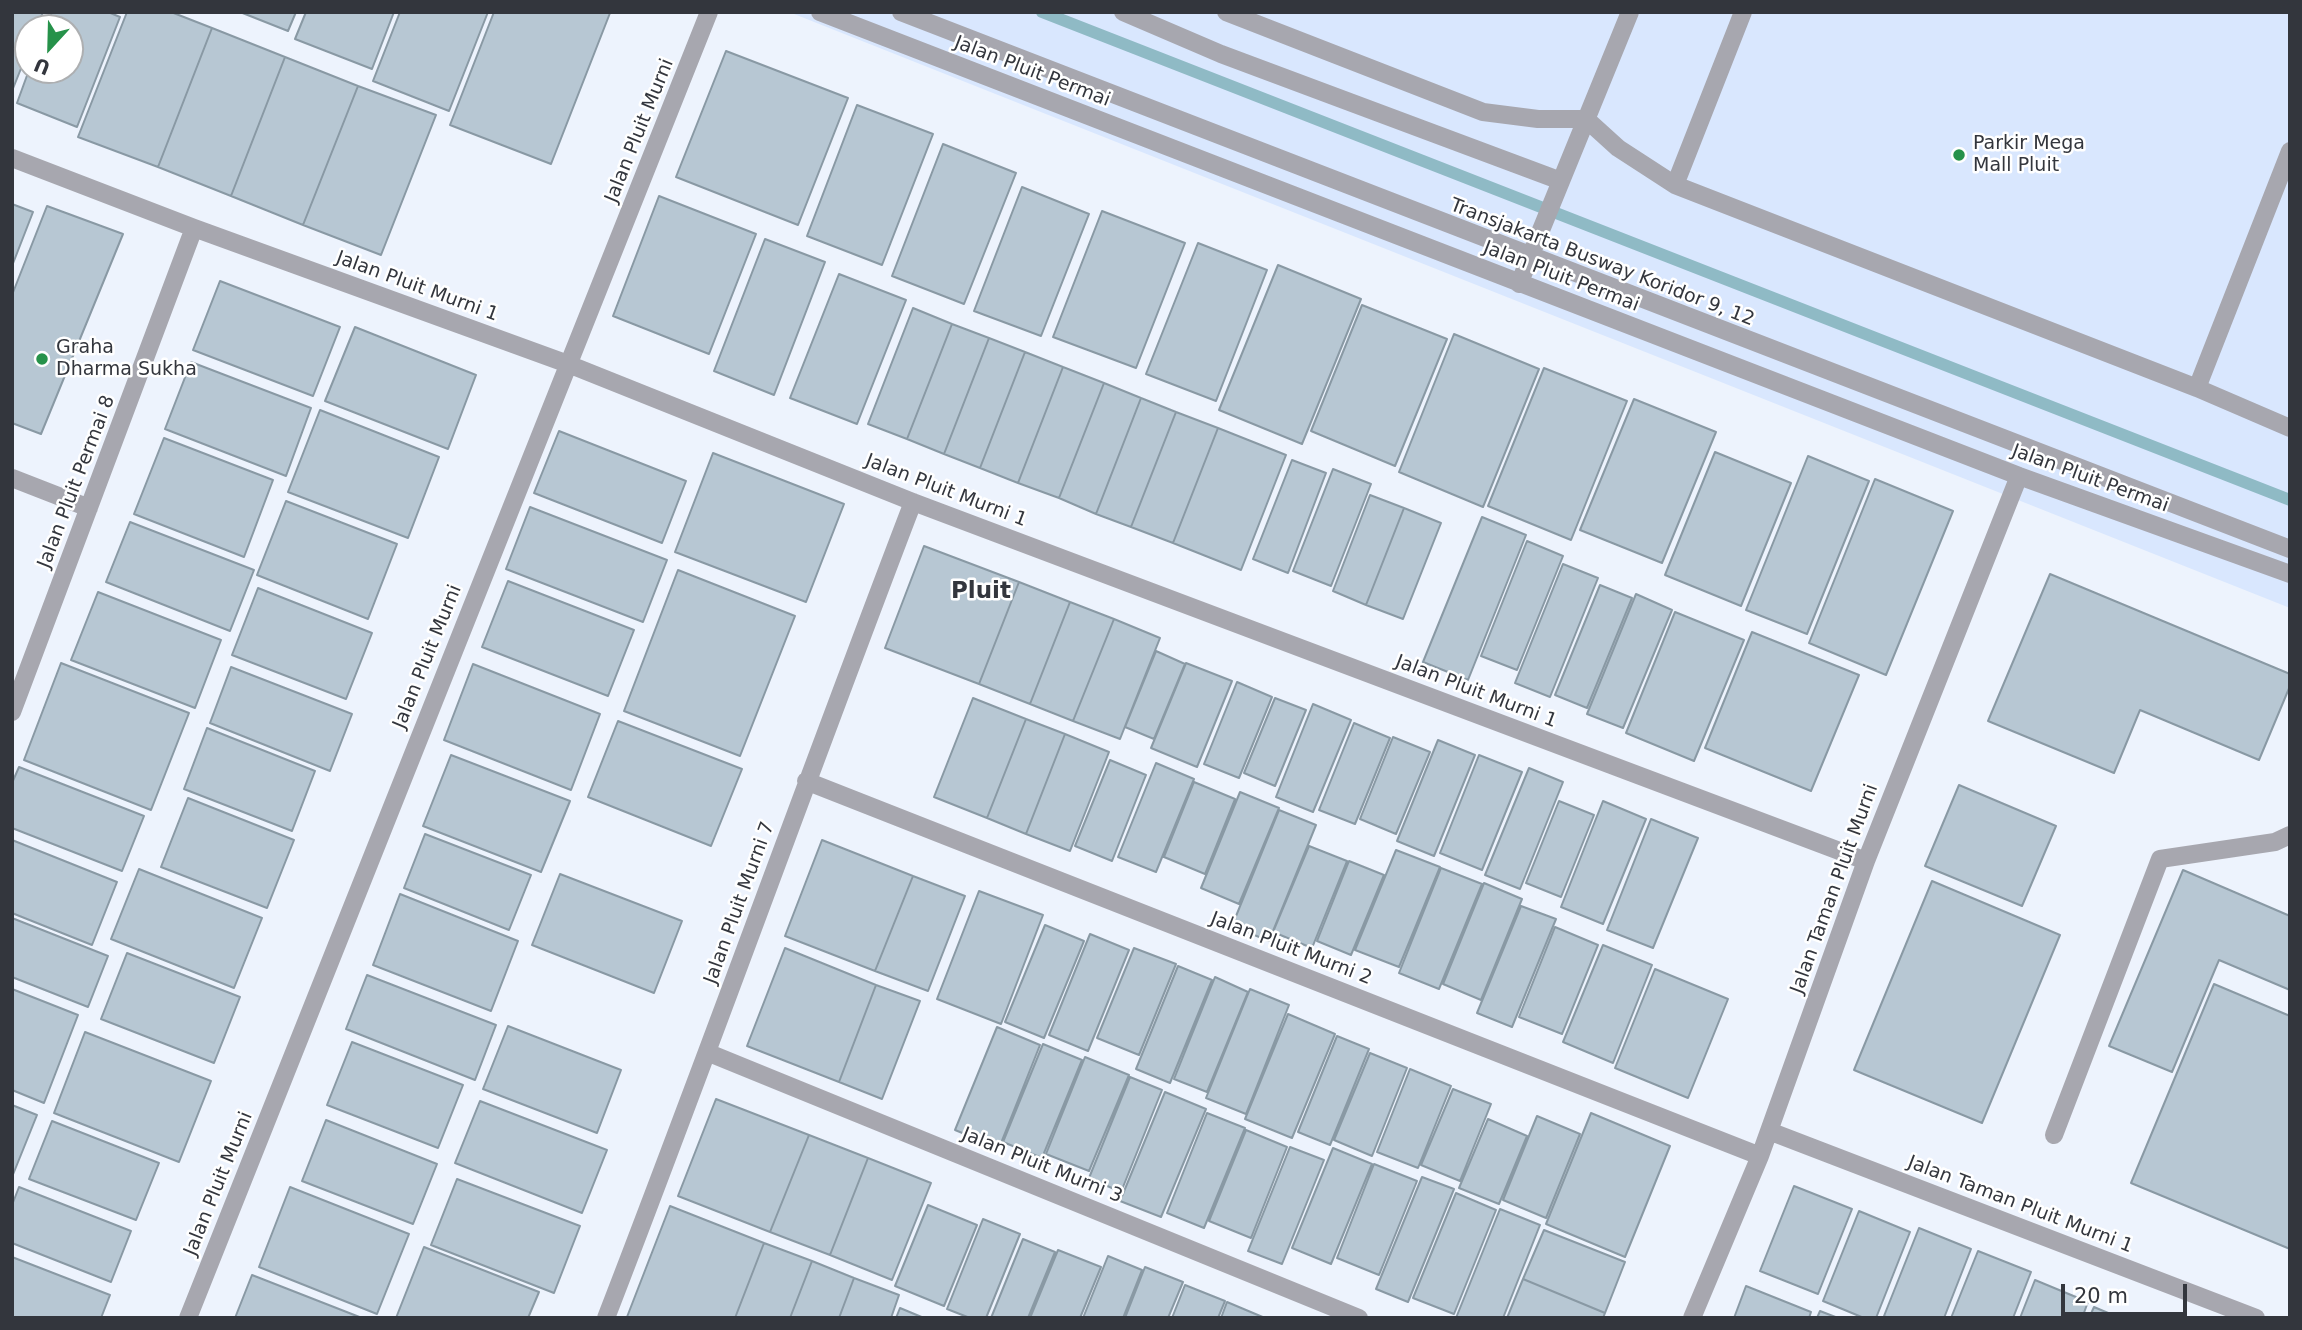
<!DOCTYPE html>
<style>
body{margin:0}
#map{position:relative;width:2302px;height:1330px;overflow:hidden;background:#edf3fd;font-family:"DejaVu Sans",sans-serif}
canvas{display:block}
.frame{position:absolute;inset:0;border:14px solid #33363d;pointer-events:none}
.north{position:absolute;left:14px;top:14px;width:70px;height:70px;box-sizing:border-box;background:#fff;border:2px solid #adafb1;border-radius:50%;rotate:202deg;font-size:19px;font-weight:700;line-height:28px;text-align:center;color:#33363d}
.north::after{content:'';display:block;margin:auto;width:24px;height:32px;background:#26924a;clip-path:polygon(50% 0,100% 100%,50% 72%,0 100%)}
.scale{position:absolute;left:2061px;top:1284px;width:126px;height:32px;box-sizing:border-box;border:4px solid #33363d;border-top:0;padding-left:9px;font-size:21px;line-height:24px;white-space:nowrap;color:#33363d;-webkit-text-stroke:5px #fff;paint-order:stroke}
</style>
<div id="map">
<canvas width="2302" height="1330"></canvas>
<div class="frame"></div>
<div class="north">U</div>
<div class="scale">20 m</div>
</div>
<script>
const ctx = document.querySelector('canvas').getContext('2d');
ctx.lineJoin = 'round';
function fillPath(path, color) { ctx.fillStyle = color; ctx.fill(path, 'evenodd'); }
function trace(path, color, width, dash) { ctx.strokeStyle = color; ctx.lineWidth = width; ctx.lineCap = dash ? 'butt' : 'round'; ctx.setLineDash(dash || []); ctx.stroke(path); }
function write(font, color, halo, rows, align = 'center') {
  ctx.font = font + ' "DejaVu Sans",sans-serif'; ctx.lineWidth = 5; ctx.setLineDash([]); ctx.textBaseline = 'middle'; ctx.strokeStyle = halo; ctx.fillStyle = color; for (const [text, x, y, turn = 0] of rows) {
    ctx.save(); ctx.translate(x, y); ctx.rotate((+turn || 0) * Math.PI / 180); ctx.textAlign = isNaN(turn) ? turn : align; if (halo) ctx.strokeText(text, 0, 0); ctx.fillText(text, 0, 0); ctx.restore();
  }
}
const built = new Path2D(`
 M 789,12 L 2290,12 L 2290,608 Z`);
const stream = new Path2D(`
 M 1042,12 L 2290,500`);
const building = new Path2D(`
 M 12,12 L 43,12 L 37,28 L 28,28 L 28,51 L 12,91 Z
 M 52,12 L 108,12 L 120,17 L 77,127 L 17,103 L 29,70 L 70,70 L 70,28 L 46,28 Z
 M 127,12 L 171,12 L 212,28 L 158,167 L 78,137 Z
 M 240,12 L 296,12 L 288,31 Z
 M 306,12 L 394,12 L 372,69 L 295,39 Z
 M 400,12 L 488,12 L 449,111 L 373,81 Z
 M 494,12 L 610,13 L 551,164 L 450,125 Z
 M 212,28 L 285,57 L 231,196 L 158,167 Z
 M 726,51 L 848,98 L 798,225 L 676,177 Z
 M 285,57 L 358,86 L 303,225 L 231,196 Z
 M 358,86 L 436,115 L 381,255 L 303,225 Z
 M 857,105 L 933,134 L 882,265 L 807,236 Z
 M 943,144 L 1016,173 L 964,304 L 892,276 Z
 M 1022,187 L 1089,214 L 1041,336 L 974,311 Z
 M 659,196 L 756,234 L 709,354 L 613,316 Z
 M 12,204 L 33,212 L 12,266 Z
 M 47,206 L 123,234 L 41,434 L 12,423 L 12,295 Z
 M 1102,211 L 1185,243 L 1136,368 L 1053,337 Z
 M 765,239 L 825,262 L 774,395 L 714,371 Z
 M 1198,243 L 1267,270 L 1216,401 L 1146,374 Z
 M 1278,265 L 1361,299 L 1302,444 L 1219,410 Z
 M 839,274 L 906,300 L 857,424 L 790,398 Z
 M 220,281 L 340,327 L 313,396 L 193,350 Z
 M 1362,305 L 1447,339 L 1395,466 L 1311,431 Z
 M 913,308 L 952,324 L 907,439 L 868,424 Z
 M 952,324 L 989,338 L 944,454 L 907,439 Z
 M 355,327 L 476,375 L 448,449 L 325,401 Z
 M 1454,334 L 1539,369 L 1483,507 L 1399,472 Z
 M 989,338 L 1025,352 L 980,468 L 944,454 Z
 M 1025,352 L 1063,367 L 1018,483 L 980,468 Z
 M 191,362 L 311,408 L 286,476 L 165,429 Z
 M 1063,367 L 1104,383 L 1059,498 L 1018,483 Z
 M 1544,368 L 1627,401 L 1571,540 L 1488,506 Z
 M 1104,383 L 1141,398 L 1096,514 L 1059,498 Z
 M 1141,398 L 1176,412 L 1131,527 L 1096,514 Z
 M 1634,399 L 1716,432 L 1662,563 L 1580,530 Z
 M 320,410 L 439,457 L 408,538 L 288,492 Z
 M 1176,412 L 1218,428 L 1173,543 L 1131,527 Z
 M 1218,428 L 1286,455 L 1241,570 L 1173,543 Z
 M 559,431 L 686,481 L 662,543 L 534,493 Z
 M 164,438 L 273,480 L 244,557 L 134,514 Z
 M 1715,452 L 1791,483 L 1741,606 L 1665,575 Z
 M 713,453 L 844,504 L 806,602 L 675,552 Z
 M 1808,456 L 1869,481 L 1807,634 L 1746,610 Z
 M 1292,460 L 1326,473 L 1288,573 L 1253,559 Z
 M 1333,469 L 1371,484 L 1331,586 L 1293,571 Z
 M 1875,479 L 1953,511 L 1886,675 L 1809,643 Z
 M 1370,495 L 1404,508 L 1366,605 L 1333,591 Z
 M 286,501 L 397,544 L 368,619 L 257,575 Z
 M 530,507 L 667,560 L 643,622 L 506,569 Z
 M 1404,508 L 1441,523 L 1403,619 L 1366,605 Z
 M 1482,517 L 1526,535 L 1468,680 L 1423,662 Z
 M 130,522 L 254,570 L 230,631 L 106,582 Z
 M 1527,541 L 1563,556 L 1517,670 L 1481,656 Z
 M 924,546 L 1019,582 L 979,684 L 885,648 Z
 M 1563,564 L 1598,578 L 1550,697 L 1515,683 Z
 M 678,570 L 795,616 L 740,756 L 624,711 Z
 M 2050,574 L 2290,674 L 2290,686 L 2259,760 L 2140,710 L 2114,773 L 1988,721 Z
 M 508,581 L 634,630 L 608,696 L 482,647 Z
 M 1019,582 L 1070,602 L 1030,704 L 979,684 Z
 M 1600,585 L 1632,598 L 1587,708 L 1555,695 Z
 M 258,588 L 372,633 L 346,699 L 232,655 Z
 M 98,592 L 221,640 L 195,708 L 71,660 Z
 M 1636,594 L 1672,610 L 1623,728 L 1587,714 Z
 M 1070,602 L 1114,619 L 1073,721 L 1030,704 Z
 M 1675,612 L 1744,640 L 1694,761 L 1626,733 Z
 M 1114,619 L 1160,638 L 1120,739 L 1073,721 Z
 M 1752,632 L 1859,675 L 1811,791 L 1705,748 Z
 M 1156,651 L 1185,664 L 1154,739 L 1125,727 Z
 M 61,663 L 189,713 L 151,810 L 24,760 Z
 M 1186,663 L 1232,681 L 1197,767 L 1151,748 Z
 M 473,664 L 600,714 L 571,790 L 444,740 Z
 M 231,667 L 352,714 L 330,771 L 210,723 Z
 M 1237,682 L 1272,697 L 1239,778 L 1204,764 Z
 M 973,698 L 1026,719 L 987,818 L 934,797 Z
 M 1275,698 L 1306,710 L 1275,786 L 1244,773 Z
 M 1313,704 L 1351,720 L 1313,812 L 1276,797 Z
 M 1026,719 L 1065,734 L 1026,834 L 987,818 Z
 M 618,721 L 742,769 L 711,846 L 588,797 Z
 M 1354,723 L 1390,738 L 1355,824 L 1319,810 Z
 M 207,728 L 315,771 L 292,831 L 184,789 Z
 M 1065,734 L 1109,752 L 1070,851 L 1026,834 Z
 M 1393,737 L 1430,752 L 1396,834 L 1360,819 Z
 M 1438,740 L 1475,755 L 1434,856 L 1397,841 Z
 M 451,755 L 570,801 L 541,872 L 423,826 Z
 M 1479,755 L 1522,772 L 1482,870 L 1440,853 Z
 M 1110,760 L 1146,775 L 1112,861 L 1075,846 Z
 M 1156,763 L 1194,779 L 1156,872 L 1118,857 Z
 M 19,767 L 144,816 L 122,871 L 12,828 L 12,783 Z
 M 1529,768 L 1563,782 L 1520,889 L 1485,875 Z
 M 1194,782 L 1235,799 L 1205,874 L 1164,857 Z
 M 1959,785 L 2056,826 L 2022,906 L 1925,866 Z
 M 1240,792 L 1279,808 L 1239,904 L 1201,888 Z
 M 188,798 L 294,840 L 267,908 L 161,867 Z
 M 1559,801 L 1594,815 L 1561,897 L 1526,883 Z
 M 1603,801 L 1646,819 L 1603,924 L 1561,907 Z
 M 1279,810 L 1316,825 L 1269,941 L 1232,926 Z
 M 1651,819 L 1698,838 L 1653,948 L 1607,930 Z
 M 425,834 L 531,875 L 509,930 L 404,888 Z
 M 12,840 L 117,882 L 92,945 L 12,913 Z
 M 822,840 L 913,876 L 875,971 L 785,936 Z
 M 1309,846 L 1347,861 L 1312,948 L 1273,932 Z
 M 1396,850 L 1440,867 L 1399,967 L 1355,950 Z
 M 1349,861 L 1384,875 L 1351,955 L 1317,941 Z
 M 1441,868 L 1482,884 L 1439,989 L 1399,973 Z
 M 139,869 L 262,918 L 234,988 L 111,939 Z
 M 2183,870 L 2290,916 L 2290,990 L 2219,960 L 2172,1072 L 2109,1046 Z
 M 560,874 L 682,921 L 654,993 L 532,945 Z
 M 913,876 L 965,896 L 928,991 L 875,971 Z
 M 1932,881 L 2060,935 L 1982,1123 L 1854,1070 Z
 M 1484,883 L 1522,899 L 1481,1000 L 1443,984 Z
 M 979,891 L 1043,915 L 1001,1024 L 937,999 Z
 M 400,894 L 518,941 L 491,1011 L 373,965 Z
 M 1521,906 L 1556,919 L 1512,1027 L 1477,1013 Z
 M 12,918 L 108,956 L 88,1007 L 12,977 Z
 M 1045,925 L 1084,941 L 1044,1038 L 1005,1022 Z
 M 1555,927 L 1598,945 L 1562,1034 L 1519,1017 Z
 M 1090,934 L 1129,950 L 1088,1051 L 1049,1035 Z
 M 1603,945 L 1652,965 L 1613,1063 L 1563,1042 Z
 M 785,948 L 876,985 L 839,1082 L 747,1046 Z
 M 1134,948 L 1176,964 L 1139,1055 L 1097,1038 Z
 M 127,953 L 240,997 L 214,1063 L 101,1019 Z
 M 1178,966 L 1212,980 L 1170,1083 L 1136,1069 Z
 M 1655,969 L 1728,999 L 1688,1098 L 1615,1068 Z
 M 367,975 L 496,1025 L 475,1080 L 346,1029 Z
 M 1215,977 L 1248,992 L 1207,1092 L 1174,1079 Z
 M 2214,984 L 2290,1016 L 2290,1249 L 2131,1183 Z
 M 876,985 L 920,1001 L 882,1099 L 839,1082 Z
 M 12,989 L 78,1015 L 44,1103 L 12,1090 Z
 M 1250,989 L 1289,1005 L 1246,1114 L 1206,1098 Z
 M 1288,1014 L 1335,1034 L 1292,1138 L 1245,1119 Z
 M 508,1026 L 621,1070 L 597,1133 L 483,1089 Z
 M 997,1027 L 1040,1045 L 999,1148 L 955,1130 Z
 M 85,1032 L 211,1081 L 179,1162 L 54,1113 Z
 M 1337,1036 L 1369,1049 L 1330,1145 L 1298,1132 Z
 M 352,1042 L 463,1085 L 438,1148 L 327,1105 Z
 M 1043,1044 L 1082,1060 L 1042,1158 L 1003,1142 Z
 M 1370,1053 L 1407,1068 L 1372,1156 L 1334,1140 Z
 M 1085,1057 L 1129,1075 L 1089,1171 L 1046,1154 Z
 M 1410,1069 L 1451,1086 L 1418,1168 L 1377,1152 Z
 M 1130,1077 L 1162,1090 L 1121,1192 L 1089,1178 Z
 M 1453,1089 L 1491,1104 L 1460,1181 L 1421,1165 Z
 M 1165,1092 L 1206,1109 L 1161,1217 L 1120,1201 Z
 M 716,1099 L 809,1135 L 770,1232 L 678,1196 Z
 M 480,1101 L 607,1150 L 582,1213 L 455,1163 Z
 M 12,1105 L 37,1115 L 12,1177 Z
 M 1207,1113 L 1245,1128 L 1204,1228 L 1167,1213 Z
 M 1591,1113 L 1670,1146 L 1625,1257 L 1546,1224 Z
 M 1537,1116 L 1580,1134 L 1546,1218 L 1503,1200 Z
 M 1488,1119 L 1527,1136 L 1499,1204 L 1459,1188 Z
 M 326,1120 L 437,1164 L 413,1224 L 302,1181 Z
 M 52,1121 L 159,1163 L 136,1220 L 29,1179 Z
 M 1246,1130 L 1287,1147 L 1251,1238 L 1209,1221 Z
 M 809,1135 L 868,1158 L 830,1255 L 770,1232 Z
 M 1290,1147 L 1324,1160 L 1282,1264 L 1248,1251 Z
 M 1333,1148 L 1372,1164 L 1331,1264 L 1292,1248 Z
 M 868,1158 L 931,1183 L 892,1280 L 830,1255 Z
 M 1374,1164 L 1417,1181 L 1379,1275 L 1337,1258 Z
 M 1422,1177 L 1454,1189 L 1408,1302 L 1376,1289 Z
 M 457,1179 L 580,1226 L 554,1293 L 431,1245 Z
 M 1794,1186 L 1852,1209 L 1818,1294 L 1760,1271 Z
 M 19,1187 L 131,1231 L 111,1282 L 12,1243 L 12,1205 Z
 M 290,1187 L 409,1234 L 377,1314 L 259,1267 Z
 M 1456,1193 L 1496,1210 L 1454,1314 L 1413,1298 Z
 M 928,1205 L 977,1225 L 944,1306 L 895,1286 Z
 M 670,1206 L 764,1243 L 735,1318 L 627,1317 Z
 M 1500,1209 L 1540,1225 L 1503,1318 L 1456,1318 Z
 M 1859,1211 L 1910,1232 L 1876,1318 L 1864,1318 L 1823,1301 Z
 M 983,1219 L 1020,1234 L 986,1318 L 970,1318 L 947,1309 Z
 M 1919,1228 L 1971,1249 L 1944,1318 L 1888,1318 L 1884,1316 Z
 M 1544,1230 L 1625,1262 L 1605,1313 L 1523,1279 Z
 M 1023,1239 L 1055,1252 L 1028,1318 L 991,1318 Z
 M 764,1243 L 812,1261 L 790,1318 L 735,1318 Z
 M 424,1247 L 539,1292 L 528,1318 L 396,1318 Z
 M 1058,1250 L 1101,1267 L 1080,1318 L 1030,1318 Z
 M 1978,1251 L 2031,1272 L 2013,1318 L 1951,1318 Z
 M 1108,1256 L 1142,1270 L 1123,1318 L 1083,1318 Z
 M 12,1257 L 110,1295 L 101,1318 L 12,1318 Z
 M 812,1261 L 854,1278 L 839,1318 L 790,1318 Z
 M 1145,1267 L 1183,1282 L 1168,1318 L 1125,1318 Z
 M 252,1275 L 362,1318 L 235,1318 Z
 M 854,1278 L 899,1295 L 891,1318 L 839,1318 Z
 M 1523,1279 L 1605,1313 L 1603,1318 L 1507,1318 Z
 M 2035,1280 L 2088,1302 L 2082,1318 L 2020,1318 Z
 M 1185,1285 L 1225,1301 L 1218,1318 L 1172,1318 Z
 M 1746,1286 L 1811,1312 L 1809,1318 L 1734,1318 Z
 M 1227,1302 L 1265,1318 L 1221,1318 Z
 M 2094,1307 L 2120,1318 L 2089,1318 Z
 M 900,1308 L 924,1318 L 896,1318 Z
 M 1820,1311 L 1838,1318 L 1817,1318 Z`);
const minor = new Path2D(`
 M 820,12 L 2019,476 L 2290,574
 M 901,12 L 2290,549
 M 1123,12 L 1221,54 L 1561,181
 M 1226,12 L 1483,112 L 1538,119 L 1586,119 L 1618,148 L 1675,185 L 2197,388 L 2290,428
 M 12,158 L 194,228 L 568,364 L 913,502 L 1866,861
 M 1675,185 L 1743,12
 M 1519,284 L 1630,12
 M 2197,388 L 2290,151
 M 12,478 L 89,508
 M 12,712 L 194,228
 M 806,781 L 1760,1156
 M 709,1053 L 1359,1318
 M 1769,1131 L 2256,1318
 M 2054,1135 L 2160,859 L 2275,842 L 2290,835
 M 188,1318 L 709,12
 M 606,1318 C 711,1047 809,773 913,502
 M 1692,1318 L 1760,1156 L 1866,861 L 2019,476`);
const markers = [
 [1959,155,7,"#26924a"],
 [42,359,7,"#26924a"]
];
const streetNames = [
 ["Jalan Pluit Permai",1032,72,21],
 ["Jalan Pluit Murni",640,131,-68],
 ["Transjakarta Busway Koridor 9, 12",1602,263,21],
 ["Jalan Pluit Permai",1561,277,21],
 ["Jalan Pluit Murni 1",417,287,20],
 ["Jalan Pluit Permai",2090,479,20],
 ["Jalan Pluit Permai 8",77,482,-69],
 ["Jalan Pluit Murni 1",946,491,21],
 ["Jalan Pluit Murni",428,657,-68],
 ["Jalan Pluit Murni 1",1476,692,21],
 ["Jalan Taman Pluit Murni",1835,889,-70],
 ["Jalan Pluit Murni 7",740,903,-70],
 ["Jalan Pluit Murni 2",1291,949,21],
 ["Jalan Pluit Murni 3",1042,1166,22],
 ["Jalan Pluit Murni",219,1184,-68],
 ["Jalan Taman Pluit Murni 1",2020,1205,21]
];
const poiNames = [
 ["Parkir Mega",1973,144],
 ["Mall Pluit",1973,166],
 ["Graha",56,348],
 ["Dharma Sukha",56,370]
];
const quarterNames = [
 ["Pluit",981,592]
];
fillPath(built, '#d9e7fe');
trace(stream, '#8fbac5', 12);
fillPath(building, '#b7c7d3');
trace(building, '#8999a4', 2);
trace(minor, '#a7a7af', 18);
for (const [x, y, r, color] of markers) { const dot = new Path2D(); dot.arc(x, y, r, 0, 2 * Math.PI); ctx.fillStyle = color; ctx.fill(dot); trace(dot, '#fff', 2.5); }
write('19px', '#33363d', '#fff', streetNames);
write('19px', '#33363d', '#fff', poiNames, 'left');
write('bold 23px', '#33363d', '#fff', quarterNames);
</script>
